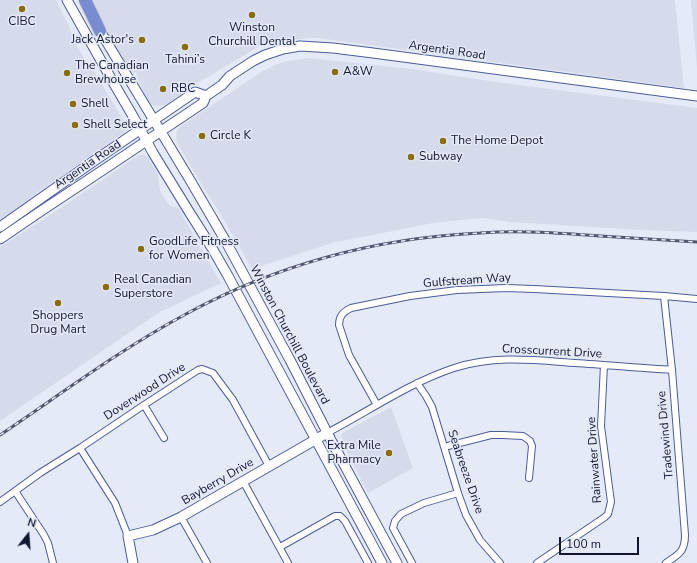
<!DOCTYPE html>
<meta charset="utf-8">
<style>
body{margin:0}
#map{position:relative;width:697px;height:563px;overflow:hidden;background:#e5eaf9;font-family:"Nunito Sans",sans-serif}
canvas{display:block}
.north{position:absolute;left:8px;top:515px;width:40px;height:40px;-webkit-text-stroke:3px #e5eaf9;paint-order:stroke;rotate:17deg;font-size:11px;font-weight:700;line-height:16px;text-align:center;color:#101730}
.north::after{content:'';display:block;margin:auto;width:14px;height:18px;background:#101730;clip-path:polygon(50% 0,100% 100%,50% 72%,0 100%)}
.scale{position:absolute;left:559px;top:537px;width:80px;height:18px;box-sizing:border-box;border:2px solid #101730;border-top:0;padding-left:5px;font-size:12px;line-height:14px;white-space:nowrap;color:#101730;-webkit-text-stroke:3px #e5eaf9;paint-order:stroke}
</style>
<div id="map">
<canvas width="697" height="563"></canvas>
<div class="north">N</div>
<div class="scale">100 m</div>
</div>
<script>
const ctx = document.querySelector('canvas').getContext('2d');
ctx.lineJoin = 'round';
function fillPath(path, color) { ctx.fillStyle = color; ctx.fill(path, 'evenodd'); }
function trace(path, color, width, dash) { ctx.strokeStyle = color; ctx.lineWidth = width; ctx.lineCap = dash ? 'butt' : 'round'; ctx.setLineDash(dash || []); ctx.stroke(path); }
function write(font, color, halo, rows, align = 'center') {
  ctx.font = font + ' "Nunito Sans",sans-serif'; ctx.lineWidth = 3; ctx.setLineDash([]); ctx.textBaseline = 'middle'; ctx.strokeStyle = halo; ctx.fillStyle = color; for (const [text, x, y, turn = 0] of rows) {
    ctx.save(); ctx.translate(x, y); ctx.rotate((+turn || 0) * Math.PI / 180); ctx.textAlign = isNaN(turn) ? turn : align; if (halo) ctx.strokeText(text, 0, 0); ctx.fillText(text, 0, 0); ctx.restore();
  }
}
const built = new Path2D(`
 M 0,0 L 56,0 L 69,26 L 76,44 L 84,58 L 94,71 L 125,123 L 126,127 L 124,133 L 38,192 L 23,204 L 0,220 Z
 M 90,0 L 675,0 L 684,88 L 318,38 L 310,38 L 282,41 L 280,40 L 269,43 L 265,43 L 194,85 L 164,106 L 163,105 L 156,106 L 152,105 L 148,101 L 145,96 L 136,73 L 130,71 L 116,50 L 102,26 Z
 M 691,0 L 697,0 L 697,68 Z
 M 308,58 L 412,69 L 496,82 L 697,108 L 697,232 L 641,230 L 511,222 L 482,218 L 433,223 L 342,241 L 335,242 L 252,269 L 217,208 L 203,187 L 178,144 L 176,137 L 177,131 L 181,126 L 261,72 L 277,64 L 287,61 Z
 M 139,155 L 145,155 L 147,157 L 158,174 L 160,191 L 169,205 L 178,208 L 221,283 L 158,313 L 0,421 L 0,247 L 50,215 Z
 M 391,407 L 413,468 L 368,493 L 343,445 L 343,439 L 341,435 L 346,431 Z`);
const street = new Path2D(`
 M 664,296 L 672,370 L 685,535 C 685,552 679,554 666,563
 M 417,383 L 426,396 L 432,407 L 458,493 L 466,515 L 480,540 L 500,563
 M 144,405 L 164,438
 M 377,405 L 349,355 L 339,325 C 339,316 343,312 351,308 L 410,296 L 457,290 L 506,288 L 534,289 L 664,296 L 697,299
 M 327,433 C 369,411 409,383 454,368 C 495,355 533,360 575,363 C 607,365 639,368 672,370
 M 444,447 L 491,435 L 503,435 L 523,436 L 530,441 L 532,446 L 529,478
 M 80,448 L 115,503 L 128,536
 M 243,481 L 288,563
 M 15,491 L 44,535 L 48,543 L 53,563
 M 0,502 L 40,473 L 80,448 L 144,405 L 198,370 L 202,369 L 213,373 L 233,400 L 269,466
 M 181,517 L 207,563
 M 280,547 L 335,516 L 340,516 L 345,521 L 368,563
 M 412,563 L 393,528 L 395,521 L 401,514 L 424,503 L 458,493
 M 537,563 L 605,517 L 608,514 L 611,502 L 601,426 L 604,365`);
const secondary = new Path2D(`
 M 67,0 L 113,82 L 134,118 L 153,153 L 188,210 L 212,248 L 228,276 L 382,563
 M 97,26 L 190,180 L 225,240 L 290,360 L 332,442 L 397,563
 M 0,227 L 91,163 L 195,92 L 206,96
 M 0,239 L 41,211 L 109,166 L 203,103 L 206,96 L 222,85 L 230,76 L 253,61 L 265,55 L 283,49 L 300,46 L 333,48 L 373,53 L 697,96
 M 133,563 L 128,536 L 153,530 L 181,517 L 327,433`);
const highway = new Path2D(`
 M 85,0 L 100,31`);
const rail = new Path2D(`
 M 0,435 C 61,394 121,349 186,314 C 276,265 377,238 480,233 C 520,230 560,233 600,236 C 632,238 665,240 697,242`);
const markers = [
 [22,9,4,"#896d0d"],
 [252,15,4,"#896d0d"],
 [142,40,4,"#896d0d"],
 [185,47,4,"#896d0d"],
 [335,72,4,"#896d0d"],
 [67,73,4,"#896d0d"],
 [163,89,4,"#896d0d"],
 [73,104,4,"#896d0d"],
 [75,125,4,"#896d0d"],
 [202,136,4,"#896d0d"],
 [443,141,4,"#896d0d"],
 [411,157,4,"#896d0d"],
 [141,249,4,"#896d0d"],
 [106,287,4,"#896d0d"],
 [58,303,4,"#896d0d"],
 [389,453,4,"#896d0d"]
];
const poiNames = [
 ["CIBC",22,22,"center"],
 ["Winston",252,28,"center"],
 ["Churchill Dental",252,42,"center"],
 ["Jack Astor's",134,40,"right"],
 ["Tahini’s",185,60,"center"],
 ["The Canadian",75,66],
 ["Brewhouse",75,80],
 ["A&W",343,72],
 ["RBC",171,89],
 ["Shell",81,104],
 ["Shell Select",83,125],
 ["Circle K",210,136],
 ["The Home Depot",451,141],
 ["Subway",419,157],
 ["GoodLife Fitness",149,242],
 ["for Women",149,256],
 ["Real Canadian",114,280],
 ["Superstore",114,294],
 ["Shoppers",58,316,"center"],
 ["Drug Mart",58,330,"center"],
 ["Extra Mile",381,446,"right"],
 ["Pharmacy",381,460,"right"]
];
const streetNames = [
 ["Argentia Road",447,51,8],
 ["Argentia Road",88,165,-34],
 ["Gulfstream Way",467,281,-4],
 ["Winston Churchill Boulevard",289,335,62],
 ["Crosscurrent Drive",552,352,3],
 ["Doverwood Drive",145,392,-33],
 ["Tradewind Drive",666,435,-95],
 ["Rainwater Drive",595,460,-94],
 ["Seabreeze Drive",465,472,71],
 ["Bayberry Drive",218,482,-30]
];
fillPath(built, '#d6dbeb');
trace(street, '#4b5c99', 8);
trace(secondary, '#4b5c99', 11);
trace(highway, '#c6c7cd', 14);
trace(street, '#fff', 6);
trace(secondary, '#fff', 9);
trace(highway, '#778cd1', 12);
trace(rail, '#51586e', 3);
trace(rail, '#e5eaf9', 1.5, [4.5]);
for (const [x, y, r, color] of markers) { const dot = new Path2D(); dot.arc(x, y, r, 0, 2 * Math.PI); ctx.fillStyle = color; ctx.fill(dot); trace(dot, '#e5eaf9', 1.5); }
write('12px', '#101730', '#e5eaf9', poiNames, 'left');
write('12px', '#101730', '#e5eaf9', streetNames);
</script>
